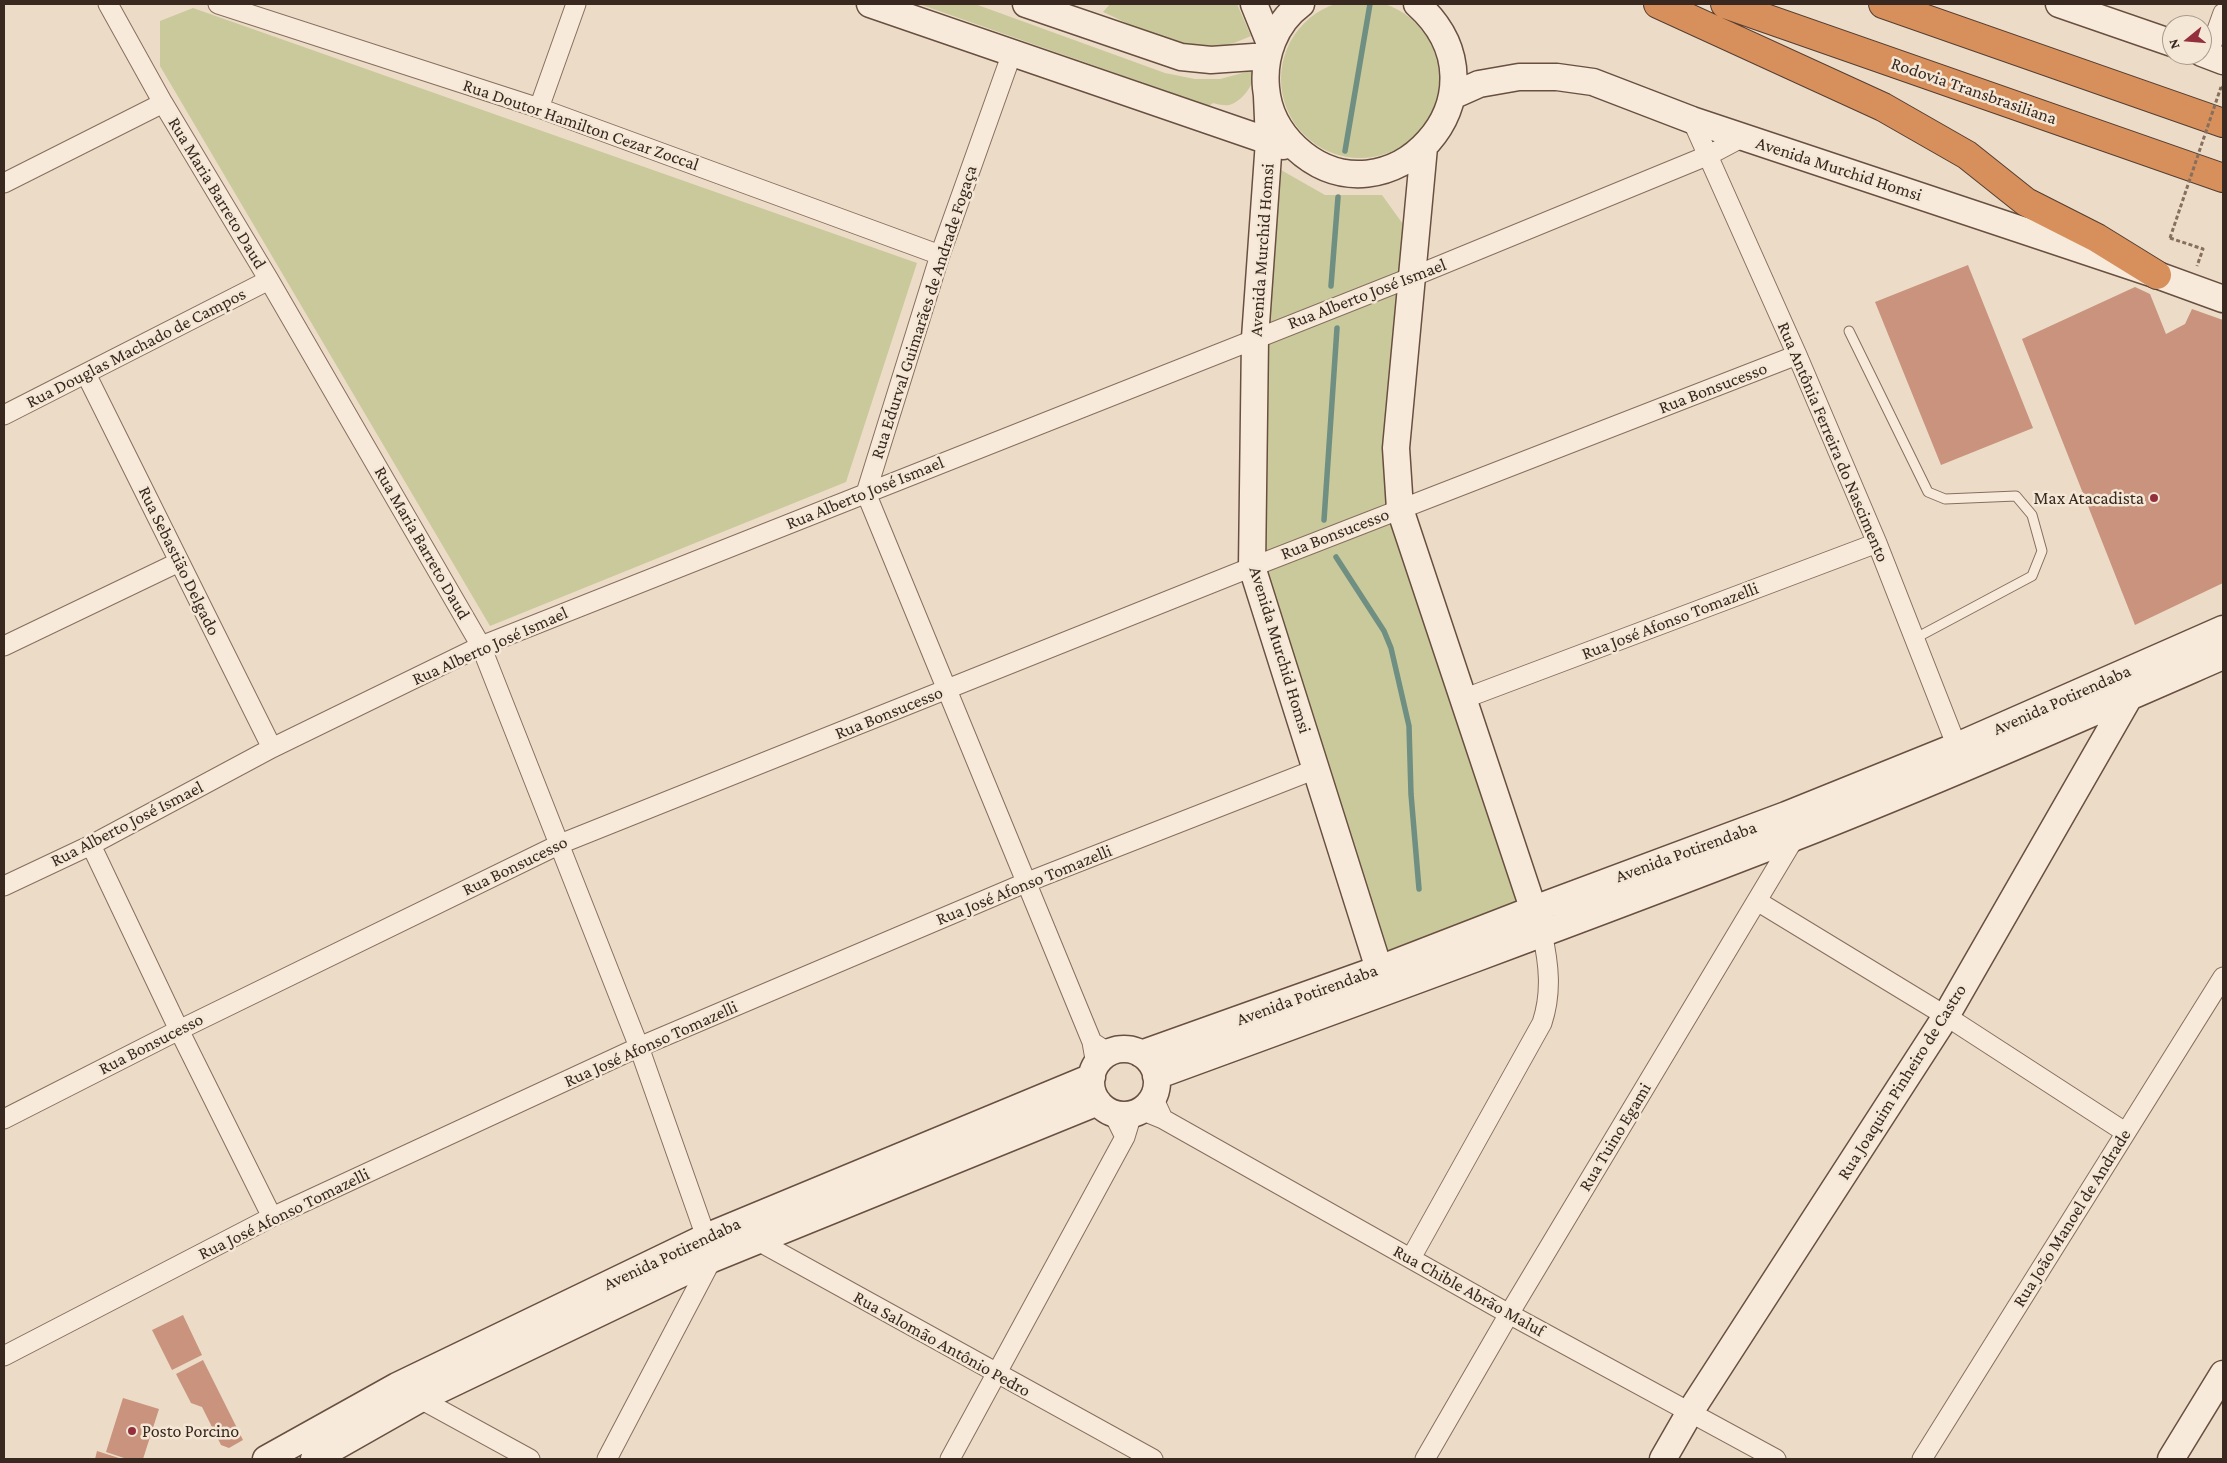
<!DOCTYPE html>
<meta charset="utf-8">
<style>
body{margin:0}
#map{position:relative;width:2227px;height:1463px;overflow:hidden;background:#ecdcc7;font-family:"Crimson Pro",serif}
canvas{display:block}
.frame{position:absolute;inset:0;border:5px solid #382820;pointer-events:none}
.north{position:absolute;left:2162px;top:15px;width:50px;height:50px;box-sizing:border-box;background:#f4e7d6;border:1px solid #a99b8d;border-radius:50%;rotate:253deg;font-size:14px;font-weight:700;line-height:20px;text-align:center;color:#382820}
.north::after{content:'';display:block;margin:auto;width:18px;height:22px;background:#94303e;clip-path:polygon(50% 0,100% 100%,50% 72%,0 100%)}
</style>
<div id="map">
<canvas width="2227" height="1463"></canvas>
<div class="frame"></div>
<div class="north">N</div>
</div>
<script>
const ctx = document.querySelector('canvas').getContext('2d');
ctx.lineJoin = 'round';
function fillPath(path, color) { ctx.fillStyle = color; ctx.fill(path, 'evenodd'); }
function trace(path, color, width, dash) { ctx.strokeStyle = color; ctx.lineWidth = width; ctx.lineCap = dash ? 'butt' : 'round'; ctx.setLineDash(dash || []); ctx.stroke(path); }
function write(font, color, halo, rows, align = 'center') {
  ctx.font = font + ' "Crimson Pro",serif'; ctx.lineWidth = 5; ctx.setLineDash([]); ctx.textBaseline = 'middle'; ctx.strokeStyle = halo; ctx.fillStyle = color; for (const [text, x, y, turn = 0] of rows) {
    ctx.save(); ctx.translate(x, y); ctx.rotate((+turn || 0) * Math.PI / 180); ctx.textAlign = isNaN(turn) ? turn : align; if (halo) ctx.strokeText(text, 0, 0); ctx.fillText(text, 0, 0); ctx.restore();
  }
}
const green = new Path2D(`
 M1281 79a79 79 0 1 1 158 0a79 79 0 1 1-158 0Z
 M 919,4 L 975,4 L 1165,73 L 1195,79 L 1220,79 L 1254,70 C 1256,83 1242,102 1229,105 C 1224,106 1217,104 1213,103 L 1209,106 Z
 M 1110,4 L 1237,4 L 1251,36 C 1237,42 1221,49 1206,49 C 1174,48 1132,25 1103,12 Z
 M 193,8 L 917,263 L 846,482 L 490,626 L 160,66 L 160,21 Z
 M 1281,170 L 1325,195 L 1382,195 L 1413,238 L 1411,268 L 1262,326 Z
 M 1408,285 L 1393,504 L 1258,557 L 1262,343 Z
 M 1395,519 L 1524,904 L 1382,960 L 1261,573 Z`);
const stream = new Path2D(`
 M 1345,151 L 1370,4
 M 1331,286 L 1338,197
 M 1324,520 L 1337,328
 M 1336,557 L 1384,631 L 1391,648 L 1409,726 L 1411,794 L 1419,889`);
const building = new Path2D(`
 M 1968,265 L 2033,428 L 1941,465 L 1875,302 Z
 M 2135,287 L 2150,294 L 2166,334 L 2185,324 L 2192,309 L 2223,320 L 2223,583 L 2135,625 L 2022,339 Z
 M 183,1315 L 202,1355 L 172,1370 L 152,1330 Z
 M 203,1360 L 243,1440 L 229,1448 L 221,1445 L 202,1407 L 191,1403 L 176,1374 Z
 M 123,1398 L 159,1409 L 143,1459 L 127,1459 L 106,1452 Z
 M 97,1451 L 122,1459 L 95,1459 Z`);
const path = new Path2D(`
 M 2221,87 L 2223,88
 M 2170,238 L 2203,249 L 2197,266`);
const lane = new Path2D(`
 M 1849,331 L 1928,492 L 1945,499 L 2016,496 L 2032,515 L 2042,551 L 2032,576 L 1914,639`);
const street = new Path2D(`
 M 108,4 L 163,103 L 269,280 L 481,646 L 639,1047 L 706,1237 L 712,1259 L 607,1459
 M 218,4 L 539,108 L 940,255
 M 1012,53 L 940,255 L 866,493 L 1092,1042 L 1096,1065
 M 2208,55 L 2223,13
 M 539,108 L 576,4
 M 1692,120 L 1797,355 L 1877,543 L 1961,757
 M 4,183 L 163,103
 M 86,374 L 272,748
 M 4,415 L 269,280
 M 4,646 L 179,562
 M 1463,699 L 1877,543
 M 91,845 L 179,1030 L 272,1217
 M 4,886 L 91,845 L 272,748 L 481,646 L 1412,277 L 1709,155 L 1743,137
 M 1757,901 L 1946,1016 L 2125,1132
 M 1092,1042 L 1109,1053
 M 1153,1097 L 1163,1119
 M 1141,1110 L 1163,1119 L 1509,1314 L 1776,1459
 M 1113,1113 L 1125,1137
 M 4,1119 L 179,1030 L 560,844 L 1252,567 L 1797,355
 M 749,1236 L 1153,1459
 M 1411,1258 L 1542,1023 C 1552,993 1549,964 1542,933
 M 4,1356 L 272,1217 L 639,1047 L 1025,883 L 1316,769
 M 413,1395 L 530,1459
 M 950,1459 L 1125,1137 L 1132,1114
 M 1425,1459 L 1509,1314 L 1795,837 L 1794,835
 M 1922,1459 L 2223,977`);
const secondary = new Path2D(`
 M 870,4 L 1283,146
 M 1026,4 L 1181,57 L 1211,60 L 1268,56
 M 1254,4 L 1271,46
 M 1301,4 C 1275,23 1263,56 1266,88 C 1268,111 1279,132 1296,148 C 1387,232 1518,94 1417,4
 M 2059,4 L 2172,43
 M 2202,53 L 2223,61
 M 1267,96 L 1269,141 L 1255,338 L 1252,567 L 1379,969
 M 1452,96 L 1479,84 L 1519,77 L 1557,77 L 1593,82 L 1692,120 L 2157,275 L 2223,299
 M 1424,147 L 1396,448 L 1400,509 L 1539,926
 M1091 1082a33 33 0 1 1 66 0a33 33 0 1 1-66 0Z
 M 1141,1054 L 1379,969 L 1534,909 L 1786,815 L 1957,746 L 2223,629
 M 1156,1076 C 1369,998 1582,920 1793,838 C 1938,781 2081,718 2223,656
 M 266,1459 L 397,1386 L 706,1237 L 1092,1077
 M 314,1459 L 420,1399 L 712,1259 L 1098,1102
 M 1663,1459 L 1690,1412 L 1946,1016 L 2132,692
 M 2171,1459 L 2223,1374`);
const highway = new Path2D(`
 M 1658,4 L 1883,107 L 1967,155 L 2026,202 L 2097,238 L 2157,275
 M 1725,4 L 2223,178
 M 1883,4 L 2223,123`);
const pathBridge = new Path2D(`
 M 2170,238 L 2221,87`);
const markers = [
 [2154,498,5,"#94303e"],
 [132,1431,5,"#94303e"]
];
const streetNames = [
 ["Rodovia Transbrasiliana",1974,91,19],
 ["Rua Doutor Hamilton Cezar Zoccal",581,125,19],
 ["Avenida Murchid Homsi",1839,169,18],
 ["Rua Maria Barreto Daud",217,193,59],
 ["Avenida Murchid Homsi",1262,250,-86],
 ["Rua Alberto José Ismael",1367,294,-21],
 ["Rua Edurval Guimarães de Andrade Fogaça",924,312,-72],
 ["Rua Douglas Machado de Campos",136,348,-27],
 ["Rua Bonsucesso",1713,388,-21],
 ["Rua Antônia Ferreira do Nascimento",1833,442,67],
 ["Rua Alberto José Ismael",865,493,-22],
 ["Rua Bonsucesso",1335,534,-21],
 ["Rua Maria Barreto Daud",422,543,60],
 ["Rua Sebastião Delgado",179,561,64],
 ["Rua José Afonso Tomazelli",1670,621,-21],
 ["Rua Alberto José Ismael",490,646,-24],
 ["Avenida Murchid Homsi",1280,650,73],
 ["Avenida Potirendaba",2062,700,-24],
 ["Rua Bonsucesso",889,713,-22],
 ["Rua Alberto José Ismael",127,824,-27],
 ["Avenida Potirendaba",1686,852,-20],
 ["Rua Bonsucesso",515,866,-26],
 ["Rua José Afonso Tomazelli",1024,885,-22],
 ["Avenida Potirendaba",1307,995,-20],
 ["Rua Bonsucesso",151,1044,-27],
 ["Rua José Afonso Tomazelli",651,1044,-24],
 ["Rua Joaquim Pinheiro de Castro",1902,1082,-58],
 ["Rua Tuino Egami",1615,1137,-59],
 ["Rua José Afonso Tomazelli",284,1214,-26],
 ["Rua João Manoel de Andrade",2072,1218,-58],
 ["Avenida Potirendaba",672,1254,-25],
 ["Rua Chible Abrão Maluf",1469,1291,29],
 ["Rua Salomão Antônio Pedro",942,1344,29]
];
const poiNames = [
 ["Max Atacadista",2144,498],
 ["Posto Porcino",142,1431,"left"]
];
fillPath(green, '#cac99b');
trace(stream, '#6f8f82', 5.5);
fillPath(building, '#c9937e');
trace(lane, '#876e5d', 11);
trace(street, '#876e5d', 21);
trace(secondary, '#694f40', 29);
trace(highway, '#553d31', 30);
trace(path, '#876e5d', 3, [4, 2.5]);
trace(lane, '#f7eada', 9);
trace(street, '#f7eada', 19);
trace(secondary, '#f7eada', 26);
trace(highway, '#d7905c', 28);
trace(pathBridge, '#876e5d', 3, [4, 2.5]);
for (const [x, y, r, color] of markers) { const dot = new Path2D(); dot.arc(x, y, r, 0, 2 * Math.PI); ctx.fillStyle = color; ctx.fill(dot); trace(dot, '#f4e7d6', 2); }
write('18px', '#382820', '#f4e7d6', streetNames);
write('18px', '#382820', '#f4e7d6', poiNames, 'right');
</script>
